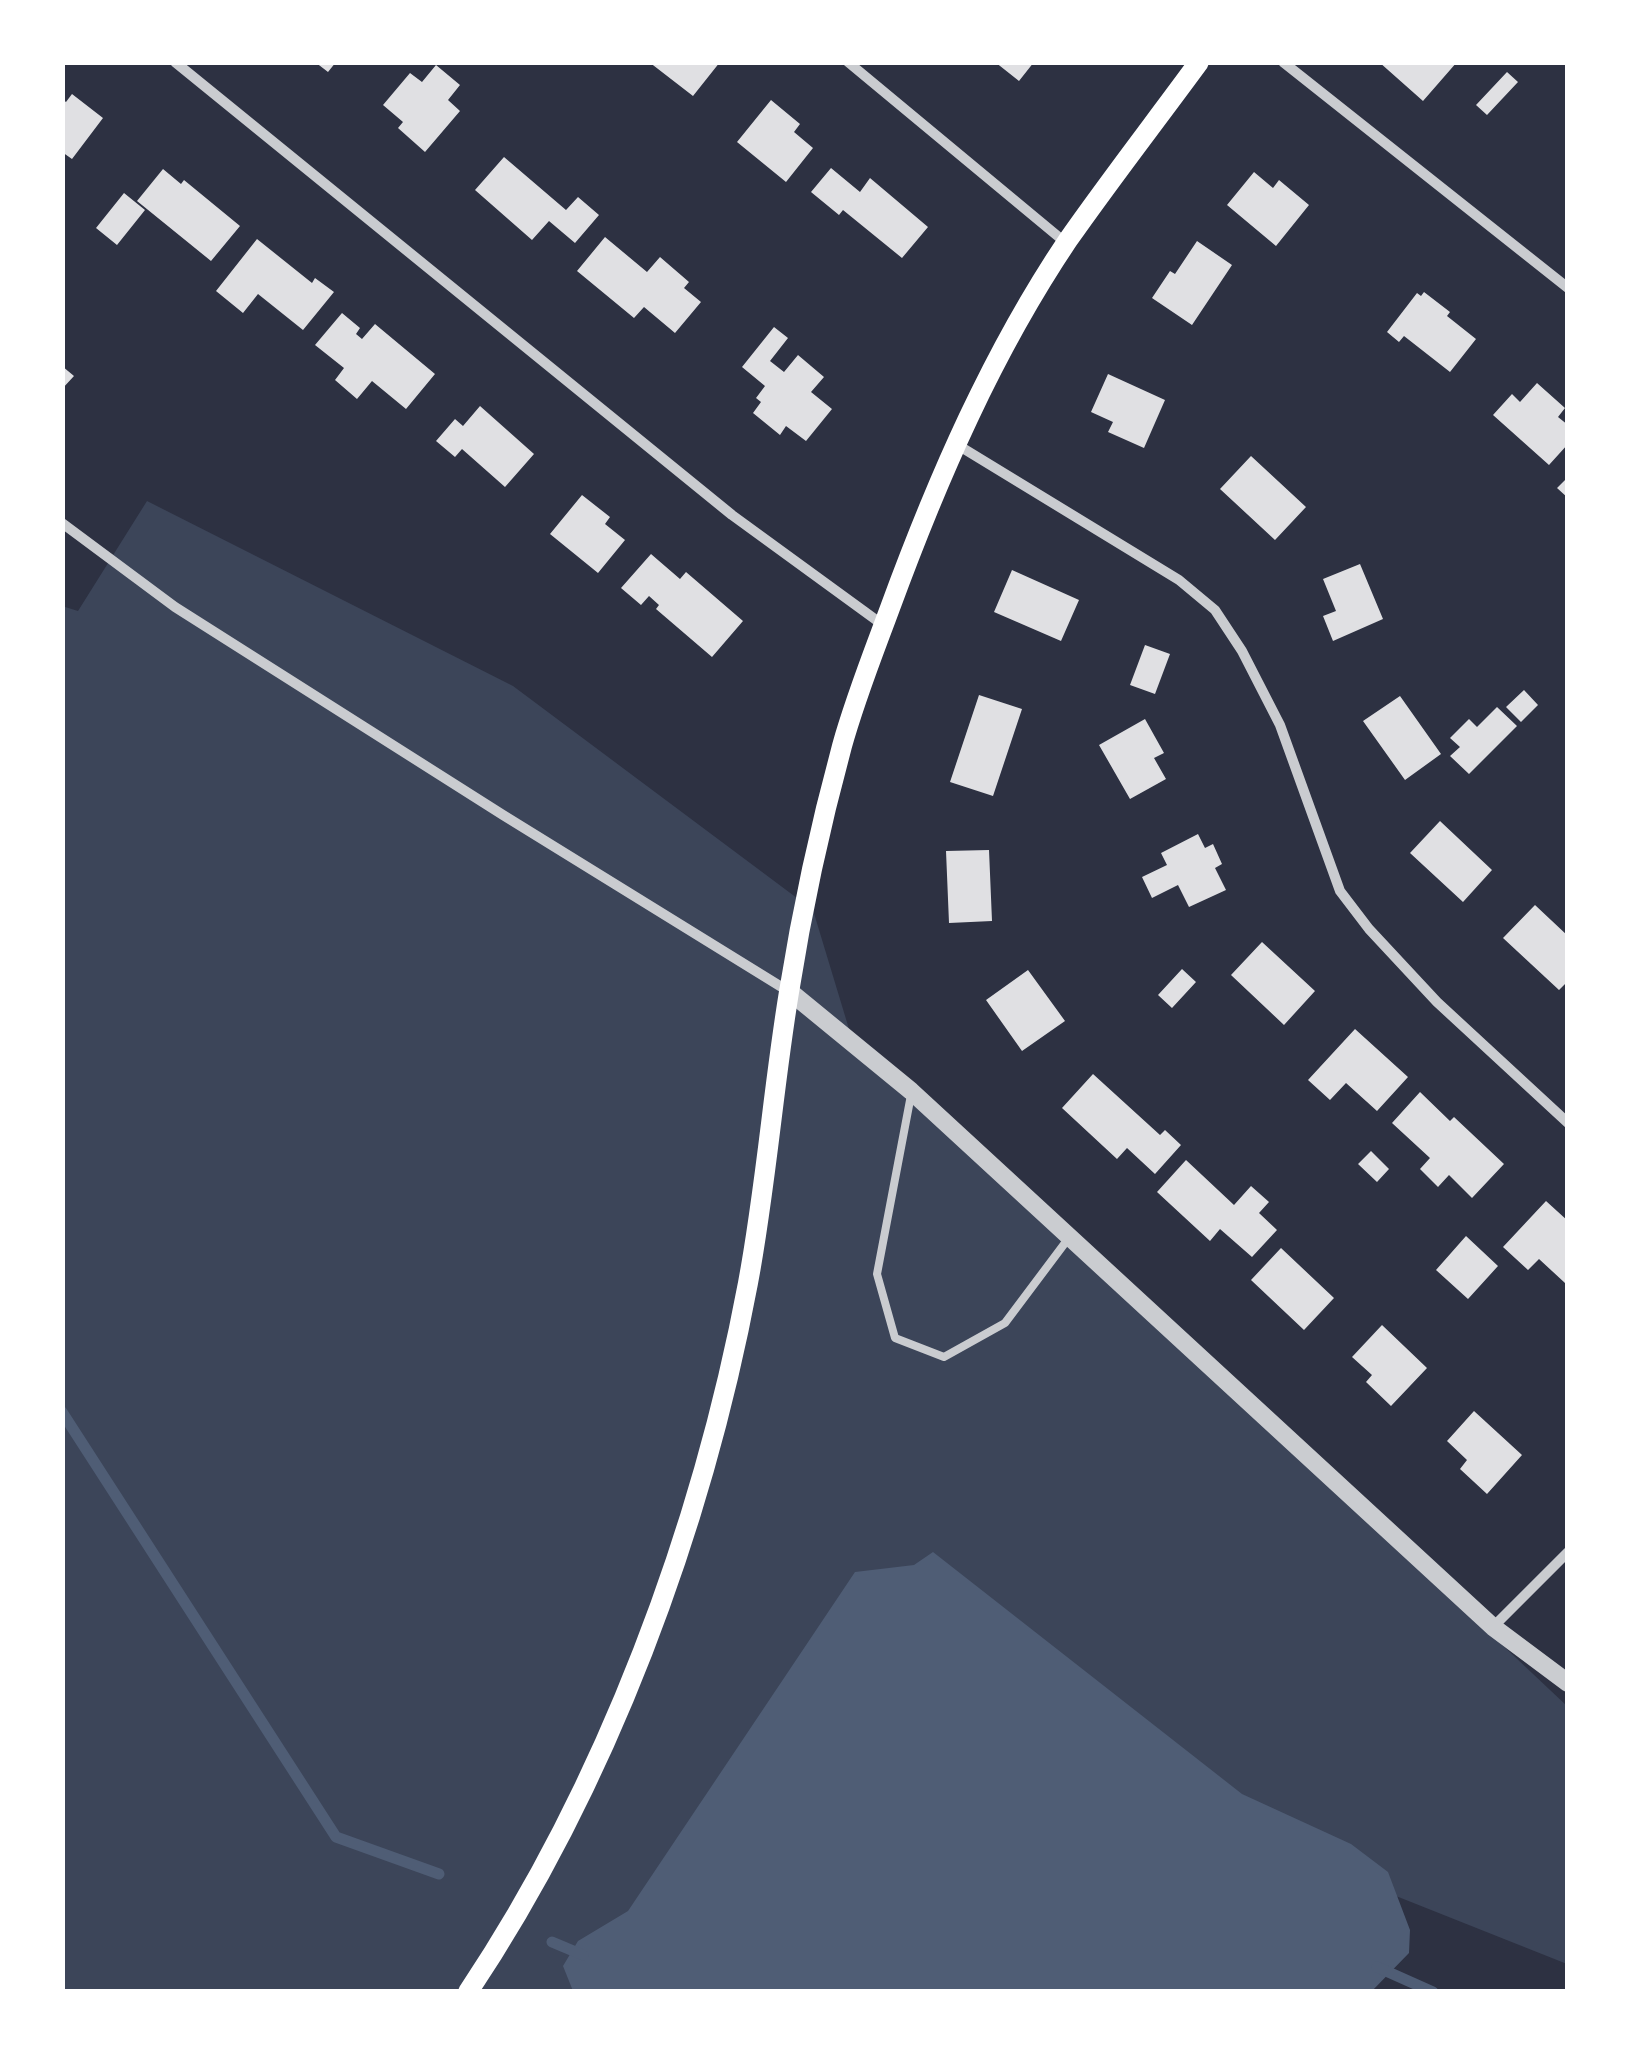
<!DOCTYPE html>
<style>
body{margin:0}
#map{position:relative;width:1630px;height:2054px;overflow:hidden;background:#2d3142;font-family:Raleway,sans-serif}
canvas{display:block}
.frame{position:absolute;inset:0;border:65px solid #fff;pointer-events:none}
</style>
<div id="map">
<canvas width="1630" height="2054"></canvas>
<div class="frame"></div>
</div>
<script>
const ctx = document.querySelector('canvas').getContext('2d');
ctx.lineJoin = 'round';
function fillPath(path, color) { ctx.fillStyle = color; ctx.fill(path, 'evenodd'); }
function trace(path, color, width, dash) { ctx.strokeStyle = color; ctx.lineWidth = width; ctx.lineCap = dash ? 'butt' : 'round'; ctx.setLineDash(dash || []); ctx.stroke(path); }
const green = new Path2D(`
 M 147,501 L 513,686 L 813,910 L 849,1029 L 1567,1706 L 1567,1964 L 913,1704 L 633,1991 L 63,1991 L 62,606 L 78,611 Z`);
const water = new Path2D(`
 M 933,1552 L 1242,1794 L 1351,1844 L 1388,1872 L 1410,1930 L 1409,1953 L 1371,1992 L 573,1991 L 563,1966 L 578,1941 L 628,1911 L 855,1572 L 914,1565 Z`);
const stream = new Path2D(`
 M 62,1412 L 336,1837 L 439,1874
 M 552,1942 L 583,1955
 M 1377,1967 L 1433,1992`);
const building = new Path2D(`
 M 315,62 L 336,62 L 328,72 Z
 M 649,62 L 720,62 L 693,96 Z
 M 995,62 L 1034,62 L 1019,81 Z
 M 1379,62 L 1457,62 L 1423,101 Z
 M 436,65 L 460,85 L 448,100 L 460,111 L 425,152 L 398,128 L 403,122 L 383,105 L 410,73 L 422,82 Z
 M 1507,72 L 1518,82 L 1487,115 L 1476,105 Z
 M 72,94 L 103,118 L 72,159 L 62,152 L 62,99 L 66,102 Z
 M 771,100 L 800,124 L 794,132 L 813,148 L 786,182 L 737,142 Z
 M 504,157 L 566,210 L 578,197 L 599,215 L 575,243 L 549,221 L 532,240 L 475,190 Z
 M 831,168 L 860,192 L 870,178 L 928,227 L 902,258 L 843,210 L 839,215 L 811,192 Z
 M 163,169 L 181,184 L 184,180 L 240,226 L 211,261 L 137,201 Z
 M 1254,172 L 1273,188 L 1279,180 L 1309,205 L 1276,246 L 1227,205 Z
 M 124,193 L 145,210 L 117,245 L 96,228 Z
 M 605,237 L 647,272 L 660,257 L 689,282 L 684,288 L 701,302 L 675,333 L 644,307 L 634,318 L 577,271 Z
 M 257,239 L 312,283 L 315,278 L 334,292 L 303,330 L 258,294 L 243,313 L 216,291 Z
 M 1197,241 L 1232,265 L 1192,325 L 1152,298 L 1170,271 L 1175,274 Z
 M 1424,292 L 1450,312 L 1447,316 L 1476,339 L 1450,372 L 1404,336 L 1399,342 L 1387,332 L 1417,293 L 1421,296 Z
 M 342,313 L 360,328 L 356,334 L 362,339 L 375,324 L 435,374 L 406,409 L 372,381 L 357,399 L 335,380 L 344,368 L 315,345 Z
 M 774,327 L 788,338 L 770,361 L 784,372 L 798,355 L 824,377 L 811,392 L 832,409 L 806,441 L 786,426 L 780,435 L 753,413 L 761,402 L 756,398 L 765,386 L 742,367 Z
 M 62,366 L 74,376 L 62,389 Z
 M 1108,374 L 1165,400 L 1144,448 L 1108,432 L 1113,422 L 1091,412 Z
 M 1537,383 L 1565,408 L 1558,417 L 1568,425 L 1568,444 L 1549,465 L 1493,415 L 1512,394 L 1520,402 Z
 M 480,406 L 534,454 L 505,487 L 462,449 L 455,457 L 436,441 L 455,419 L 463,426 Z
 M 1251,456 L 1306,507 L 1275,540 L 1220,489 Z
 M 1568,477 L 1568,498 L 1557,488 Z
 M 582,495 L 610,517 L 605,524 L 625,540 L 598,573 L 550,534 Z
 M 651,554 L 680,579 L 686,572 L 743,621 L 712,657 L 656,609 L 659,605 L 649,596 L 641,605 L 621,588 Z
 M 1360,564 L 1383,619 L 1333,641 L 1323,616 L 1336,611 L 1323,579 Z
 M 1012,570 L 1079,600 L 1061,641 L 994,612 Z
 M 1145,645 L 1170,654 L 1155,694 L 1130,685 Z
 M 1524,690 L 1538,705 L 1521,722 L 1506,707 Z
 M 979,695 L 1022,709 L 993,796 L 950,782 Z
 M 1400,696 L 1441,754 L 1405,780 L 1363,721 Z
 M 1497,707 L 1517,726 L 1469,774 L 1450,756 L 1460,747 L 1450,738 L 1469,719 L 1477,727 Z
 M 1145,719 L 1164,753 L 1154,758 L 1166,779 L 1130,799 L 1099,745 Z
 M 1440,821 L 1492,870 L 1463,902 L 1410,853 Z
 M 1198,834 L 1205,848 L 1213,844 L 1222,864 L 1215,868 L 1226,890 L 1189,907 L 1178,885 L 1152,898 L 1142,877 L 1167,865 L 1161,853 Z
 M 989,850 L 992,921 L 949,923 L 946,851 Z
 M 1535,905 L 1568,936 L 1568,981 L 1559,990 L 1503,938 Z
 M 1262,942 L 1315,991 L 1284,1025 L 1231,975 Z
 M 1182,969 L 1196,982 L 1172,1008 L 1158,995 Z
 M 1028,970 L 1065,1021 L 1022,1051 L 986,1000 Z
 M 1355,1029 L 1408,1077 L 1377,1111 L 1346,1083 L 1330,1100 L 1308,1080 Z
 M 1093,1074 L 1160,1135 L 1165,1130 L 1181,1145 L 1155,1174 L 1127,1148 L 1117,1159 L 1062,1108 Z
 M 1420,1092 L 1450,1121 L 1454,1117 L 1504,1164 L 1472,1198 L 1449,1175 L 1438,1187 L 1420,1169 L 1430,1158 L 1392,1123 Z
 M 1371,1151 L 1389,1169 L 1377,1182 L 1358,1164 Z
 M 1186,1160 L 1234,1205 L 1251,1186 L 1269,1202 L 1259,1213 L 1277,1230 L 1252,1257 L 1220,1229 L 1210,1241 L 1157,1192 Z
 M 1546,1201 L 1568,1221 L 1565,1283 L 1539,1259 L 1528,1270 L 1503,1247 Z
 M 1466,1236 L 1498,1266 L 1468,1299 L 1436,1270 Z
 M 1281,1248 L 1334,1298 L 1304,1330 L 1251,1280 Z
 M 1382,1325 L 1427,1368 L 1391,1406 L 1366,1382 L 1372,1375 L 1352,1357 Z
 M 1474,1411 L 1522,1455 L 1487,1494 L 1460,1469 L 1467,1460 L 1447,1441 Z`);
const service = new Path2D(`
 M 911,1095 L 877,1274 L 895,1338 L 944,1357 L 1005,1323 L 1068,1239`);
const minor = new Path2D(`
 M 175,62 L 732,515 L 883,625
 M 848,62 L 1066,243
 M 1283,62 L 1568,288
 M 956,444 L 1179,580 L 1215,610 L 1242,651 L 1280,725 L 1340,891 L 1369,929 L 1437,1002 L 1568,1123
 M 62,523 L 175,607 L 503,815 L 788,991
 M 1493,1627 L 1568,1552`);
const tertiary = new Path2D(`
 M 789,991 L 911,1091 L 1493,1627 L 1568,1683`);
const secondary = new Path2D(`
 M 468,1992 C 607,1784 702,1528 748,1283 C 766,1187 773,1089 789,992 C 802,910 820,827 842,746 C 855,699 873,654 890,608 C 937,480 992,353 1068,240 C 1110,180 1155,122 1199,62`);
fillPath(green, '#3c4559');
fillPath(water, '#4f5d75');
trace(stream, '#4f5d75', 11);
fillPath(building, '#e0e0e3');
trace(service, '#caccd0', 8);
trace(minor, '#caccd0', 10);
trace(tertiary, '#caccd0', 18);
trace(secondary, '#fff', 20);
</script>
